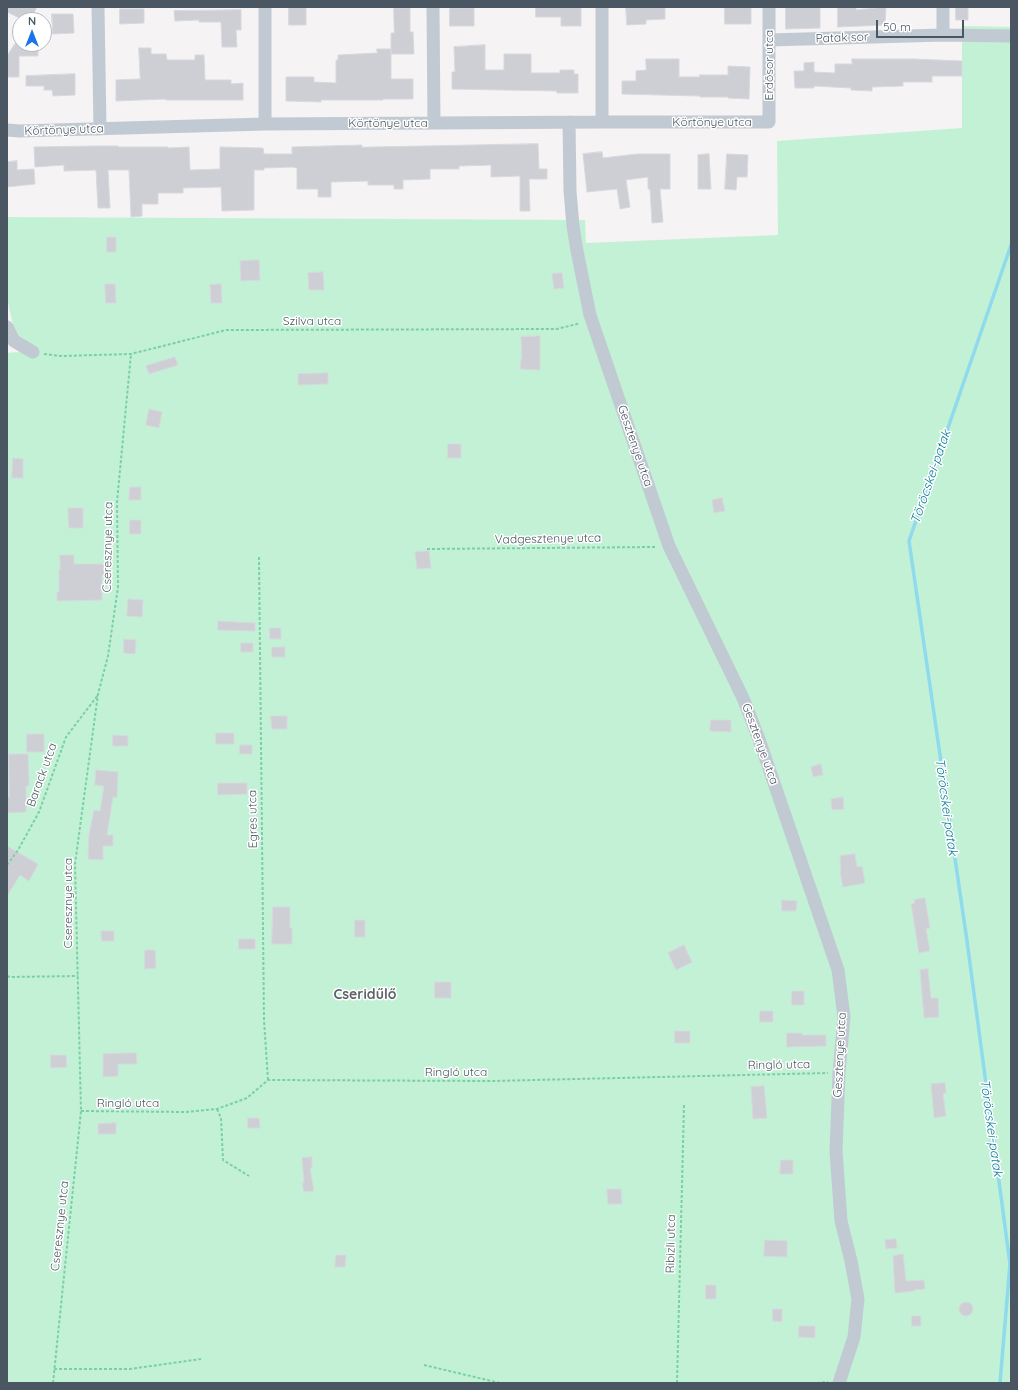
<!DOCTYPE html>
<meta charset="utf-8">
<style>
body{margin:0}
#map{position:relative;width:1018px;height:1390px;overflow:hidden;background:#f5f3f3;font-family:Quicksand,sans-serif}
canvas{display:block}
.frame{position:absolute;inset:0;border:8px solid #4a5661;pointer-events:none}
.north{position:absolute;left:12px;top:12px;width:40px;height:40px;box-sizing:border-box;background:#fff;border:1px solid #b7bbc0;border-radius:50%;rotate:0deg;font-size:11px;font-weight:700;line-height:16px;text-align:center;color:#4a5661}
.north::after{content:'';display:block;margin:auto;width:14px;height:18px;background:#1a73e8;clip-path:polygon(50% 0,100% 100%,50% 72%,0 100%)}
.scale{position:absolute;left:876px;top:20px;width:88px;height:18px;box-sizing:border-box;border:2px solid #4a5661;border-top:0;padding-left:5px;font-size:12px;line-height:14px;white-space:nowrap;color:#4a5661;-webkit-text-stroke:3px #fff;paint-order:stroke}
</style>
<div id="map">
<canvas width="1018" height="1390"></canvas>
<div class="frame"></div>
<div class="north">N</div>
<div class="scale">50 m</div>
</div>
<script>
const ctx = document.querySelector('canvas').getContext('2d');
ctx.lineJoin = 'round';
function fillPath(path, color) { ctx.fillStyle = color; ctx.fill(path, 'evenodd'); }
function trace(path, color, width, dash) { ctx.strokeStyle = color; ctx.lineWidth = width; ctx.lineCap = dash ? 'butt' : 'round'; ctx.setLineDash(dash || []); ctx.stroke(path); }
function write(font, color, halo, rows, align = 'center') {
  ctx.font = font + ' Quicksand,sans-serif'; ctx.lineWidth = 3; ctx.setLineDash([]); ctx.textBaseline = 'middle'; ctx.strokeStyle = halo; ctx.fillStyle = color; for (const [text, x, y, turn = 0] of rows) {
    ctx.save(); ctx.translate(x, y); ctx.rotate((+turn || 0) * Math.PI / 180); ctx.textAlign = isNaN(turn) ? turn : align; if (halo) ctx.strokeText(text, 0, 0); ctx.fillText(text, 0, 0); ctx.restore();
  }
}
const green = new Path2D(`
 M 962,26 L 1011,27 L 1011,1383 L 7,1383 L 7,353 L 19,352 L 7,298 L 7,217 L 585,220 L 586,243 L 778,235 L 777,141 L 962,128 Z`);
const stream = new Path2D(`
 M 1000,1383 L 1010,1264 L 967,941 L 909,541 L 1011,245`);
const building = new Path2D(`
 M 7,7 L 37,7 L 30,20 L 24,20 L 7,12 Z
 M 289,7 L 306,7 L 306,25 L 289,25 Z
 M 536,7 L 581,7 L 581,26 L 561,26 L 561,17 L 536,17 Z
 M 626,7 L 665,7 L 665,19 L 646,20 L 646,24 L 627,25 Z
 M 725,7 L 751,7 L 751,24 L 725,24 Z
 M 786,7 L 820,7 L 820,28 L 786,29 Z
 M 838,7 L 856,7 L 856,10 L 876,8 L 876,7 L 886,7 L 885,25 L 838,27 Z
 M 956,7 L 968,7 L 968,20 L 956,20 Z
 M 394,8 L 410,8 L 410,32 L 413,32 L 414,54 L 391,54 L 391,33 L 394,33 Z
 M 450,8 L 474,8 L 474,26 L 450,26 Z
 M 120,9 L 144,9 L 144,23 L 120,24 Z
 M 241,10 L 241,30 L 236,30 L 237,47 L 222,47 L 221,22 L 199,22 L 199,20 L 175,21 L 174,11 Z
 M 52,14 L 73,14 L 74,33 L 53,34 Z
 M 19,38 L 19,44 L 38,45 L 38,56 L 19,56 L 19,77 L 8,77 L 7,56 Z
 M 485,45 L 485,70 L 504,70 L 504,54 L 531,54 L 531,73 L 560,73 L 560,70 L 574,70 L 574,74 L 578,74 L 578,93 L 557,93 L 557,91 L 452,89 L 452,72 L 455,72 L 454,47 Z
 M 139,48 L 151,48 L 151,54 L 166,54 L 167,60 L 195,60 L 195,55 L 204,55 L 205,80 L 231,80 L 231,84 L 243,83 L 243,100 L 166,100 L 166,99 L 116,101 L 116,80 L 140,79 Z
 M 377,49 L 391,49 L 391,79 L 413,79 L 413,99 L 383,99 L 383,100 L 321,100 L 321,102 L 286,101 L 286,77 L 314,77 L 314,82 L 336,83 L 336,60 L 338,60 L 338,55 L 377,53 Z
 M 646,59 L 679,59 L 679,77 L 700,77 L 699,75 L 728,75 L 728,66 L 750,67 L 749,99 L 728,98 L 728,97 L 700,97 L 700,96 L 622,94 L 622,81 L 636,81 L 636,71 L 646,70 Z
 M 852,59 L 914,59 L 962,61 L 962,76 L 932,76 L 932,82 L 903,82 L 903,86 L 872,87 L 872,91 L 851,90 L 851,88 L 814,86 L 814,88 L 795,88 L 794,71 L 804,71 L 804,63 L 814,62 L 814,72 L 835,73 L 835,64 L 852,64 Z
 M 75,74 L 75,95 L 53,96 L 52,90 L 44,90 L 44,86 L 26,86 L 26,76 Z
 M 538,144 L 539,169 L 547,169 L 547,179 L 529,179 L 530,211 L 520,211 L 520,176 L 491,177 L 491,165 L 459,166 L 459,169 L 430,169 L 430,179 L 403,180 L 403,189 L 394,189 L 394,185 L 368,185 L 368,181 L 331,182 L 331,197 L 318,197 L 318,189 L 297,189 L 297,168 L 292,167 L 264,168 L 264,170 L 254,170 L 254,210 L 222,211 L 221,187 L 183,188 L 183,193 L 158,193 L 158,204 L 142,204 L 142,216 L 131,217 L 129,170 L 108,170 L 110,208 L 98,208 L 96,170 L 64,171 L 64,165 L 35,167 L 34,147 L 96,146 L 118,146 L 118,147 L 168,147 L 168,148 L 189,147 L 190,170 L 220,169 L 220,147 L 263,148 L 264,154 L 292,154 L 292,147 L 362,145 L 362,147 Z
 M 602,152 L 603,158 L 637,154 L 670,154 L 670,189 L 660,189 L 663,222 L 652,223 L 650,189 L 648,189 L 648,177 L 626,180 L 630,207 L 620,209 L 617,189 L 587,192 L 583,154 Z
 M 709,154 L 711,189 L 698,189 L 698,155 Z
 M 727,154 L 748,155 L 747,177 L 737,177 L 736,190 L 725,189 Z
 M 17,161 L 17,170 L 34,169 L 35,184 L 7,187 L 7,162 Z
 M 107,237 L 116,237 L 116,252 L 107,252 Z
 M 259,260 L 260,280 L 241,281 L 240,261 Z
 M 323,272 L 324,290 L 309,290 L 308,273 Z
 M 562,273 L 564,288 L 554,289 L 552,274 Z
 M 105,284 L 115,284 L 116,303 L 106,303 Z
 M 221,284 L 222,303 L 211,303 L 210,285 Z
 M 540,336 L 540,370 L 520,369 L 521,359 L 522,359 L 521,337 Z
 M 175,357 L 178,365 L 149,374 L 146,366 Z
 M 328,373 L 328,384 L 298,385 L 298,374 Z
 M 149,409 L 162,412 L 159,428 L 146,425 Z
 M 448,444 L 461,444 L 461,458 L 448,458 Z
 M 13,458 L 23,459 L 23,478 L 12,478 Z
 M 130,487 L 141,487 L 141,500 L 129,500 Z
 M 722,498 L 725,511 L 714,513 L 712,500 Z
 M 68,508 L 83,508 L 83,528 L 69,528 Z
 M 130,520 L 141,520 L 141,534 L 130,534 Z
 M 429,551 L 431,568 L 417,569 L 415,552 Z
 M 60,555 L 74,555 L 74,564 L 107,564 L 107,576 L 102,576 L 102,600 L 57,601 L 57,592 L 59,592 L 59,569 L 60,569 Z
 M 128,599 L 143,600 L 142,617 L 127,616 Z
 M 218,621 L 255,623 L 255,631 L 218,630 Z
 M 270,628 L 281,628 L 281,639 L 270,639 Z
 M 124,639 L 136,640 L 135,654 L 124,653 Z
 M 241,643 L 253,643 L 253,652 L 241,652 Z
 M 272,647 L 285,647 L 285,657 L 272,657 Z
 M 271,716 L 287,716 L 287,729 L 272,729 Z
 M 711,720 L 731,720 L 731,732 L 710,731 Z
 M 216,733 L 234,733 L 234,744 L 216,744 Z
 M 27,734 L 44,734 L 44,752 L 27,752 Z
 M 113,735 L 128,736 L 128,746 L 113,746 Z
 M 240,745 L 252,745 L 252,754 L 240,754 Z
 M 9,754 L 28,754 L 29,786 L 26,786 L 26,812 L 7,813 L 7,797 L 9,797 Z
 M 821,764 L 823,775 L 813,777 L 811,767 Z
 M 96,770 L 118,772 L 117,798 L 113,797 L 107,835 L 113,835 L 113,846 L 103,846 L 103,860 L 88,859 L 89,835 L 94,810 L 100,811 L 104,786 L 95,785 Z
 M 218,783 L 247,783 L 247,794 L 218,795 Z
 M 843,797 L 844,809 L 832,810 L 831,799 Z
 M 7,846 L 38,864 L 29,881 L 20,875 L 7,896 Z
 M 855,854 L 857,867 L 862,866 L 865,883 L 843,887 L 840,871 L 841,871 L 840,856 Z
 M 925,898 L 930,928 L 926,929 L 930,951 L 919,953 L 911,904 L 915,903 L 914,900 Z
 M 782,900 L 797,901 L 796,911 L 782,911 Z
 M 273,907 L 290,907 L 290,928 L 292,928 L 292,944 L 272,944 Z
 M 355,920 L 365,920 L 365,937 L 355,937 Z
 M 101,931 L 114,931 L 114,941 L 102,941 Z
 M 239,939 L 255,939 L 255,949 L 239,949 Z
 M 684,945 L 692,962 L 676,970 L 668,953 Z
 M 145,950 L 155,950 L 156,968 L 145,969 Z
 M 928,969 L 931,998 L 938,998 L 939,1017 L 924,1018 L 920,970 Z
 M 435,982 L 451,982 L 451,998 L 435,998 Z
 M 792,991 L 804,991 L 804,1005 L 792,1005 Z
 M 760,1011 L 773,1011 L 773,1022 L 760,1022 Z
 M 675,1031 L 690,1031 L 690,1043 L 675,1043 Z
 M 787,1033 L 802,1033 L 802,1035 L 826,1035 L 826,1046 L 787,1047 Z
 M 136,1053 L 137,1064 L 118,1064 L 118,1076 L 103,1077 L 103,1054 Z
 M 51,1055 L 66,1055 L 67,1067 L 51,1068 Z
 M 945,1083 L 946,1093 L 943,1094 L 946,1116 L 934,1118 L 931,1084 Z
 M 764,1086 L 767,1118 L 753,1119 L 751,1087 Z
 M 248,1118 L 259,1118 L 260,1128 L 248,1128 Z
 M 116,1123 L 116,1134 L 98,1134 L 98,1124 Z
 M 312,1157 L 312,1168 L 310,1168 L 314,1191 L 304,1192 L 302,1183 L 304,1183 L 302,1158 Z
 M 781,1160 L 793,1160 L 793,1174 L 780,1174 Z
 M 607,1189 L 621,1189 L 622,1204 L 608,1204 Z
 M 896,1239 L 897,1248 L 886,1249 L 885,1240 Z
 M 765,1240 L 787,1241 L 787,1257 L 764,1256 Z
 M 903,1254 L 906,1281 L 924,1280 L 925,1289 L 914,1290 L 914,1291 L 895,1293 L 893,1256 Z
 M 336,1255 L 346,1255 L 345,1267 L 335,1267 Z
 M 706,1285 L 716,1285 L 716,1299 L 706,1299 Z
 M959 1309a7 7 0 1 1 14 0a7 7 0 1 1-14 0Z
 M 773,1309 L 782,1309 L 782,1322 L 773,1321 Z
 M 912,1316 L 921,1316 L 921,1326 L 912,1326 Z
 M 799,1326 L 815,1326 L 815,1338 L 799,1337 Z`);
const path = new Path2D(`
 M 44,354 L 61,356 L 131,354 L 226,330 L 557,329 L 577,324 L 579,322
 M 427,549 L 656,547
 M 259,557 L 264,1020 L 268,1080
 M 7,865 L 18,850 L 39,812 L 66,737 L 98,695
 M 7,976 L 10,977 L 78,976
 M 217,1109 L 221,1118 L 223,1160 L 249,1176
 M 81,1111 L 186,1112 L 217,1109 L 247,1098 L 268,1080 L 492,1081 L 828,1073
 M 424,1365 L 500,1383
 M 54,1369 L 130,1369 L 201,1359
 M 53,1383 L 81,1111 L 75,864 L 98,694 L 108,656 L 118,587 L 117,502 L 131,354
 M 677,1383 L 684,1105
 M 817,1383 L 828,1382`);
const street = new Path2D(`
 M 98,7 L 100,129
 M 265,7 L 265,124
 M 433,7 L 434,123
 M 602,7 L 602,122
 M 943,35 L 943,7
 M 769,40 L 943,35 L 1011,36
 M 569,122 L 570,191 L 573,226 L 577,251 L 590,315 L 669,546 L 743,698 L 759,739 L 838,970 L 844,1017 L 839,1073 L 836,1151 L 841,1221 L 851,1261 L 858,1299 L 854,1337 L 839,1383
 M 7,130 L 20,131 L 265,124 L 602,122 L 769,122 L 769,7
 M 7,327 L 14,341 L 33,352`);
const streetNames = [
 ["Patak sor",842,38,-2],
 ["Erdősor utca",769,65,-90],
 ["Körtönye utca",712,122],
 ["Körtönye utca",388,123],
 ["Körtönye utca",64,130,-2],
 ["Szilva utca",312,321],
 ["Gesztenye utca",635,446,71],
 ["Vadgesztenye utca",548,539,-1],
 ["Cseresznye utca",108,547,-89],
 ["Gesztenye utca",760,744,70],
 ["Barack utca",42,775,-70],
 ["Egres utca",253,819,-91],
 ["Cseresznye utca",68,903,-90],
 ["Gesztenye utca",840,1055,-87],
 ["Ringló utca",779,1065,-1],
 ["Ringló utca",456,1072],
 ["Ringló utca",128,1103],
 ["Cseresznye utca",60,1226,-84],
 ["Ribizli utca",671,1244,-89]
];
const waterNames = [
 ["Töröcskei-patak",931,477,-71],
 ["Töröcskei-patak",946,807,82],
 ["Töröcskei-patak",991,1128,82]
];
const quarterNames = [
 ["Cseridűlő",365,995]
];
fillPath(green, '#c3f1d5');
trace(stream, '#90daee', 3.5);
fillPath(building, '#cdcfd5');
trace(building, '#d7d9de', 1);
trace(path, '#7ad0a6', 2, [3, 2]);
trace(street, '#c1cad2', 13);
write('12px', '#4a5661', '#fff', streetNames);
write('italic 13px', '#0c7c9b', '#fff', waterNames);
write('bold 14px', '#5f6368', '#fff', quarterNames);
</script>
